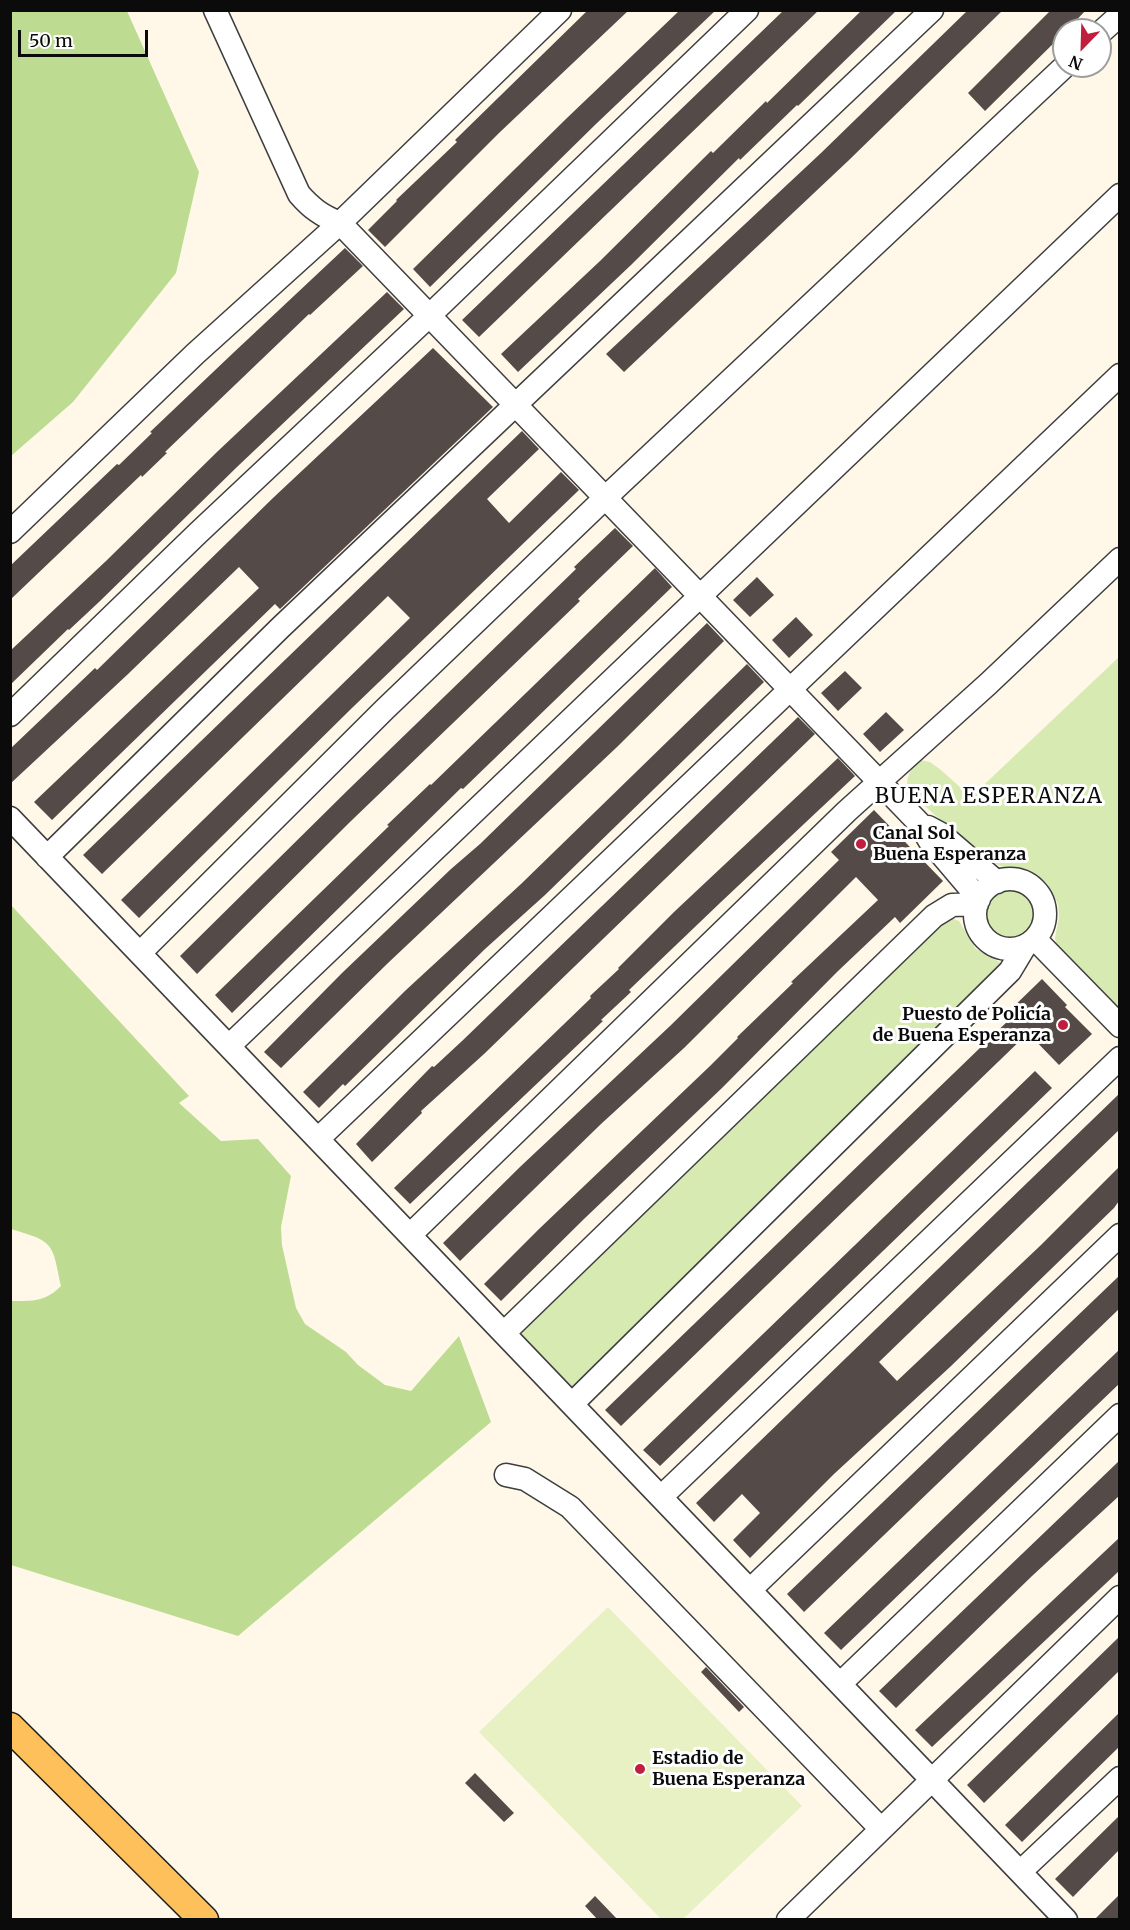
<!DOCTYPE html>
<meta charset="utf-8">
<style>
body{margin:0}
#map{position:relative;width:1130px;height:1930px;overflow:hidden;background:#fff8e9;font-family:Merriweather,serif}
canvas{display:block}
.frame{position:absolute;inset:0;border:12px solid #0b0b0b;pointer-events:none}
.north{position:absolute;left:1052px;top:18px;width:60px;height:60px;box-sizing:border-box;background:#fff;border:2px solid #9d9d9d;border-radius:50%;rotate:203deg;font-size:16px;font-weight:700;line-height:24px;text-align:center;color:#0b0b0b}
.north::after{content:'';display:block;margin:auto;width:21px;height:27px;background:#c01e3c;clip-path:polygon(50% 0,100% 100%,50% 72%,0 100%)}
.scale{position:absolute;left:18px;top:30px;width:130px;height:27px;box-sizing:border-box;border:3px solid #0b0b0b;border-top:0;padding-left:8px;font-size:18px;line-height:21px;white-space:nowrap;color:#0b0b0b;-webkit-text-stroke:4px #fff;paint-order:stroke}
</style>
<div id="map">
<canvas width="1130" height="1930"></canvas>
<div class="frame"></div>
<div class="north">N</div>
<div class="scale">50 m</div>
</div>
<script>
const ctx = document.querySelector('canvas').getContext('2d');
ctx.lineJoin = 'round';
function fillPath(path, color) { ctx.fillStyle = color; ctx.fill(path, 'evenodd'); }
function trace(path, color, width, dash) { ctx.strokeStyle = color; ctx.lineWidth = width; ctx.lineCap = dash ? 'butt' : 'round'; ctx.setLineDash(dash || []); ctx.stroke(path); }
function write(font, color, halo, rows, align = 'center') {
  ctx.font = font + ' Merriweather,serif'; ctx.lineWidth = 6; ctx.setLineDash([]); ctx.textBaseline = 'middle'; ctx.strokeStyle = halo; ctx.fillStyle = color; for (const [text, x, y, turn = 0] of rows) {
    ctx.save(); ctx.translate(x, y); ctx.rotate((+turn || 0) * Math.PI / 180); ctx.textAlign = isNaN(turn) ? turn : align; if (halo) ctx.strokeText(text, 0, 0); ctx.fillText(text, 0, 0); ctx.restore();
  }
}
const green = new Path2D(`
 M 1119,657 L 1119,1015 L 1058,952 L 1055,938 L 1059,917 L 1058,904 L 1047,883 L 1034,874 L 1019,869 L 1003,867 L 983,858 L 908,791 C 905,777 910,770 920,760 L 930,762 L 941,770 L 971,797 Z
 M982 915a28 28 0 1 1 56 0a28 28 0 1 1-56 0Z
 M 948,917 L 959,921 L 976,949 L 1003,964 L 578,1393 L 518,1330 Z`);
const forest = new Path2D(`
 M 11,10 L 127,11 L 199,172 L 176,273 L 73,402 L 11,456 Z
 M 10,904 L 189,1096 L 179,1103 L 221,1141 L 258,1139 L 291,1176 L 281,1227 L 282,1245 L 296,1308 L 305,1324 L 346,1352 L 358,1365 L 385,1385 L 411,1391 L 459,1336 L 491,1422 L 238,1636 L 11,1565 L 11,1301 C 33,1301 45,1302 61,1286 C 52,1243 55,1242 11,1229 Z`);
const pitch = new Path2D(`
 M 608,1607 L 802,1806 L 683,1919 L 661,1919 L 479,1732 Z`);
const building = new Path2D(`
 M 588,10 L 629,10 L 499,133 L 385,247 L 368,230 L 397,201 L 396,200 L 457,142 L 455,140 Z
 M 680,10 L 716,10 L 597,123 L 430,287 L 413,269 L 568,117 Z
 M 784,10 L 819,10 L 479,337 L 462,320 Z
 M 862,10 L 897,10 L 798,106 L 797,105 L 740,160 L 739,158 L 631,265 L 518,372 L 501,354 L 600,261 L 711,151 L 713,153 L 766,101 L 767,103 Z
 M 968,10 L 1003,10 L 848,161 L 624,372 L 606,354 L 821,153 Z
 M 1051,10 L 1086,10 L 1067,30 L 1064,30 L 1064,33 L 985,111 L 968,93 Z
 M 345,248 L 363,266 L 310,315 L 309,314 L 165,452 L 167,453 L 142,477 L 141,475 L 10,600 L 10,566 L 117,464 L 119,465 L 152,433 L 150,432 L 231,355 Z
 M 387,292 L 404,309 L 238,466 L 99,602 L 69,630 L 68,629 L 10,685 L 10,651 L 106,561 L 218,451 Z
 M 433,348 L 493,407 L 280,609 L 275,604 L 52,820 L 34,802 L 259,588 L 239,567 L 127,675 L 10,784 L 10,749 L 95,668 L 97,670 L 274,497 Z
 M 522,431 L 539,449 L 487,499 L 509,523 L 561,472 L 579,490 L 353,707 L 139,918 L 121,900 L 410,618 L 388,596 L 102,874 L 83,855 Z
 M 615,528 L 633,546 L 578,599 L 580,601 L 351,821 L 197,974 L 180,956 L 349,789 L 576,569 L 574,567 Z
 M 655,568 L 672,587 L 463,789 L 461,788 L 232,1013 L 215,995 L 389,826 L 387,825 L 430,784 L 431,785 Z
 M 757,577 L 774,595 L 750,617 L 733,600 Z
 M 796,617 L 813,635 L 789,658 L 772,640 Z
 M 707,623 L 724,641 L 617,747 L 388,963 L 281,1068 L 264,1052 L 342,973 L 451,869 L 480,844 Z
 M 747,664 L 764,682 L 545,895 L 485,949 L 345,1086 L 343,1084 L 319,1108 L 303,1092 L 406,990 L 521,884 Z
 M 845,671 L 862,688 L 838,711 L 821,693 Z
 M 886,712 L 904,730 L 880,752 L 863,734 Z
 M 798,717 L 815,734 L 484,1054 L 421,1111 L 422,1113 L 372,1162 L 356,1144 L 432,1066 L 434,1067 L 462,1041 Z
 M 838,758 L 855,776 L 721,902 L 629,990 L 631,992 L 601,1020 L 603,1021 L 410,1204 L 394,1188 L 591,998 L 590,996 L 619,969 L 618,968 L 674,912 Z
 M 874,810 L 943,881 L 900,923 L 895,917 L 837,972 L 722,1088 L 585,1218 L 501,1301 L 484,1284 L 539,1229 L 710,1066 L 738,1038 L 737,1037 L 793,983 L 791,982 L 878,900 L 856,877 L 684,1048 L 601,1124 L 460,1261 L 443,1243 L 521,1166 L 670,1026 L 839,860 L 831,852 Z
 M 1042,979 L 1067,1005 L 1065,1007 L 1092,1034 L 1059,1065 L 1028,1033 L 621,1426 L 605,1410 L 1012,1017 L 1008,1012 Z
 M 1035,1071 L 1052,1088 L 660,1466 L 643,1450 Z
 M 1119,1094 L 1119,1130 L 879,1362 L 897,1381 L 1041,1245 L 1119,1167 L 1119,1201 L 1114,1208 L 950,1367 L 834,1474 L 750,1558 L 733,1540 L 760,1513 L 742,1494 L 714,1522 L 696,1503 Z
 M 1119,1276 L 1119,1309 L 804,1612 L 787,1594 Z
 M 1119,1350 L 1119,1384 L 841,1650 L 824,1633 Z
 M 1119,1461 L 1119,1496 L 1032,1576 L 896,1708 L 879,1691 Z
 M 1119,1538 L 1119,1571 L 932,1747 L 915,1730 Z
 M 1119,1637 L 1119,1671 L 984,1803 L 967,1785 Z
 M 706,1667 L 744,1707 L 739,1712 L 701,1672 Z
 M 1119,1713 L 1119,1747 L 1022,1842 L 1005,1825 Z
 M 475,1773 L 514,1813 L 504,1822 L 465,1783 Z
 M 1119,1816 L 1119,1850 L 1073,1897 L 1055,1879 Z
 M 1119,1895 L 1119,1920 L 1094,1920 Z
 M 595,1896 L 618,1920 L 598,1920 L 585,1906 Z`);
const minor = new Path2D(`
 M 215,10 L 299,194 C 311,208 322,216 340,223 L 919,823 L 929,840 L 979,899
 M 1100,33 L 1120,15
 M 10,532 L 195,354 L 340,223 L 560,10
 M 10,715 L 198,533 L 429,316 L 747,10
 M 10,818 L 1066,1920
 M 928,827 L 941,834 L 997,882
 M 47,857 L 281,627 L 932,10
 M975 914a35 35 0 1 1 70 0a35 35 0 1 1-70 0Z
 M 1035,939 L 1120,1026
 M 140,953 L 384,710 L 605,498 L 1065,66
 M 229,1046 L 1120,195
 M 318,1139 L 1120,375
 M 410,1235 L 847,811 L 988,684 L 1120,559
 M 504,1333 L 934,916 L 952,905 L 977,904
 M 572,1404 L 1010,971 L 1025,946
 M 506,1475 L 525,1479 L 570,1507 L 881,1829
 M 661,1497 L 1120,1058
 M 750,1590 L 1120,1235
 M 840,1684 L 1120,1415
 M 1020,1872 L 1120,1778
 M 788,1920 L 1120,1597`);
const major = new Path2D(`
 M 10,1727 L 204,1920`);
const markers = [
 [861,844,6,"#c01e3c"],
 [1063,1025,6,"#c01e3c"],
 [640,1769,6,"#c01e3c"]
];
const poiNames = [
 ["Canal Sol",873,834],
 ["Buena Esperanza",873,855],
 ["Puesto de Policía",1051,1015,"right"],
 ["de Buena Esperanza",1051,1036,"right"],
 ["Estadio de",652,1759],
 ["Buena Esperanza",652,1780]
];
const quarterNames = [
 ["BUENA ESPERANZA",989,797]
];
fillPath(green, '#d7eab2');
fillPath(forest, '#bddc91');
fillPath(pitch, '#e8f1c4');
fillPath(building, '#544a47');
trace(minor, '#3e3e3e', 25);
trace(major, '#1c1c1c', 31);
trace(minor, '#fff', 22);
trace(major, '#fec05a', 28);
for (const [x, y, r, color] of markers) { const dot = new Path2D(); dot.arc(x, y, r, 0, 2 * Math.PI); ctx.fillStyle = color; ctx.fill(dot); trace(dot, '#fff', 2); }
write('bold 18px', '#0b0b0b', '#fff', poiNames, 'left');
ctx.letterSpacing = '1.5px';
write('21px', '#0b0b0b', '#fff', quarterNames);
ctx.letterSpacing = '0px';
</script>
